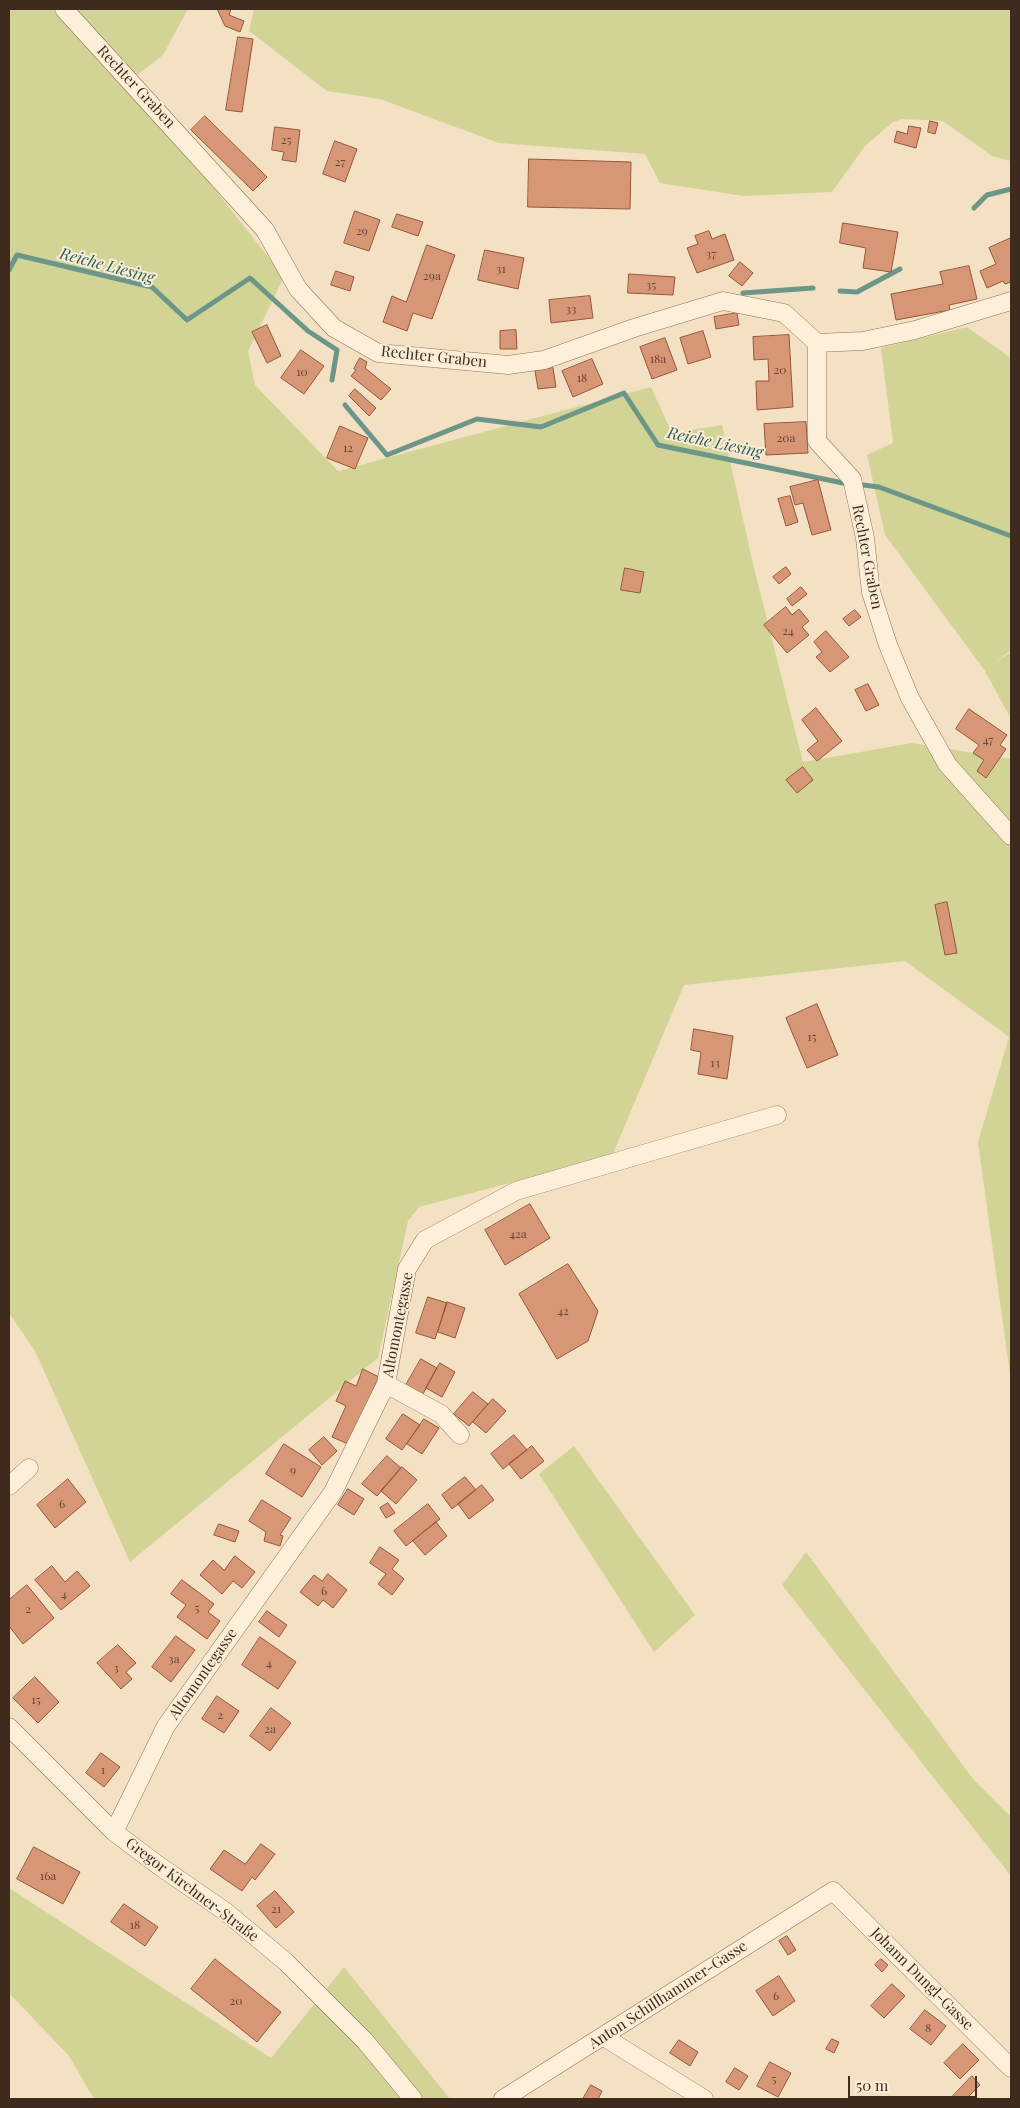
<!DOCTYPE html>
<meta charset="utf-8">
<style>
body{margin:0}
#map{position:relative;width:1020px;height:2108px;overflow:hidden;background:#f4e1c4;font-family:"Playfair Display",serif}
canvas{display:block}
.frame{position:absolute;inset:0;border:10px solid #3f2b1d;pointer-events:none}
.scale{position:absolute;left:848px;top:2076px;width:129px;height:22px;box-sizing:border-box;border:2px solid #3f2b1d;border-top:0;padding-left:6px;font-size:15px;line-height:18px;white-space:nowrap;color:#3f2b1d;-webkit-text-stroke:4px #faecd5;paint-order:stroke}
</style>
<div id="map">
<canvas width="1020" height="2108"></canvas>
<div class="frame"></div>
<div class="scale">50 m</div>
</div>
<script>
const ctx = document.querySelector('canvas').getContext('2d');
ctx.lineJoin = 'round';
function fillPath(path, color) { ctx.fillStyle = color; ctx.fill(path, 'evenodd'); }
function trace(path, color, width, dash) { ctx.strokeStyle = color; ctx.lineWidth = width; ctx.lineCap = dash ? 'butt' : 'round'; ctx.setLineDash(dash || []); ctx.stroke(path); }
function write(font, color, halo, rows, align = 'center') {
  ctx.font = font + ' "Playfair Display",serif'; ctx.lineWidth = 4; ctx.setLineDash([]); ctx.textBaseline = 'middle'; ctx.strokeStyle = halo; ctx.fillStyle = color; for (const [text, x, y, turn = 0] of rows) {
    ctx.save(); ctx.translate(x, y); ctx.rotate((+turn || 0) * Math.PI / 180); ctx.textAlign = isNaN(turn) ? turn : align; if (halo) ctx.strokeText(text, 0, 0); ctx.fillText(text, 0, 0); ctx.restore();
  }
}
const green = new Path2D(`
 M 9,9 L 188,9 L 163,55 L 129,81 L 284,277 L 248,351 L 255,385 L 338,471 L 651,387 L 672,433 L 722,425 L 753,564 L 803,762 L 912,743 L 1011,759 L 1011,1382 L 978,1142 L 1009,1037 L 905,961 L 684,985 L 612,1156 L 419,1207 L 408,1221 L 378,1358 L 130,1562 L 35,1351 L 9,1313 Z
 M 254,9 L 1011,9 L 1011,161 L 992,156 L 943,121 L 903,119 L 893,122 L 865,146 L 832,192 L 743,196 L 660,183 L 645,154 L 499,143 L 380,99 L 327,91 L 249,31 Z
 M 967,327 L 1011,358 L 1011,650 L 996,662 L 1011,652 L 1011,719 L 985,671 L 885,535 L 867,455 L 893,443 L 881,348 Z
 M 574,1446 L 695,1615 L 654,1652 L 539,1474 Z
 M 806,1552 L 973,1779 L 1011,1817 L 1011,1876 L 782,1585 Z
 M 9,1888 L 271,2058 L 344,1967 L 450,2099 L 94,2099 L 69,2056 L 9,1993 Z`);
const stream = new Path2D(`
 M 974,208 L 987,195 L 1011,189
 M 9,270 L 17,255 L 152,287 L 187,320 L 250,278 L 308,331 L 337,350 L 332,380
 M 840,291 L 857,292 L 900,269
 M 743,293 L 813,288
 M 345,405 L 387,455 L 477,419 L 541,427 L 624,393 L 658,445 L 843,483
 M 863,485 L 879,487 L 1011,536`);
const building = new Path2D(`
 M 218,9 L 231,9 L 229,15 L 244,21 L 240,32 L 225,26 L 218,11 Z
 M 238,37 L 253,39 L 242,112 L 226,110 Z
 M 205,116 L 267,177 L 253,191 L 191,130 Z
 M 930,121 L 938,123 L 935,134 L 928,132 Z
 M 909,126 L 921,128 L 916,148 L 894,142 L 897,131 L 907,134 Z
 M 275,127 L 300,130 L 296,162 L 282,160 L 284,152 L 272,150 Z
 M 335,141 L 357,149 L 345,182 L 323,174 Z
 M 529,159 L 631,162 L 630,209 L 528,207 Z
 M 355,211 L 380,220 L 369,251 L 344,243 Z
 M 397,214 L 423,222 L 418,236 L 392,227 Z
 M 843,223 L 898,232 L 891,272 L 863,268 L 866,248 L 840,243 Z
 M 709,231 L 712,239 L 725,234 L 734,260 L 697,273 L 687,248 L 698,244 L 695,236 Z
 M 1011,238 L 1011,282 L 1005,284 L 1003,281 L 987,288 L 980,271 L 996,264 L 989,248 Z
 M 427,245 L 455,255 L 432,319 L 413,313 L 407,331 L 383,322 L 392,296 L 406,302 Z
 M 485,250 L 524,258 L 518,289 L 478,280 Z
 M 740,262 L 753,273 L 742,286 L 729,276 Z
 M 969,266 L 977,299 L 949,305 L 950,310 L 896,320 L 891,294 L 943,284 L 940,272 Z
 M 336,271 L 354,277 L 350,291 L 331,285 Z
 M 629,274 L 675,277 L 673,295 L 628,293 Z
 M 590,296 L 593,318 L 551,323 L 549,300 Z
 M 737,313 L 739,325 L 716,329 L 714,317 Z
 M 267,325 L 281,356 L 267,363 L 252,332 Z
 M 516,330 L 517,349 L 500,349 L 500,331 Z
 M 703,331 L 711,357 L 688,364 L 680,338 Z
 M 789,335 L 793,407 L 757,410 L 756,381 L 769,381 L 768,359 L 754,360 L 753,337 Z
 M 665,338 L 677,370 L 652,379 L 640,347 Z
 M 301,350 L 324,366 L 304,394 L 281,378 Z
 M 360,358 L 367,362 L 365,368 L 391,389 L 381,400 L 351,376 L 356,370 L 354,369 Z
 M 592,359 L 603,384 L 573,397 L 562,371 Z
 M 553,368 L 556,387 L 538,389 L 535,371 Z
 M 355,389 L 376,408 L 369,416 L 349,396 Z
 M 806,422 L 808,453 L 766,455 L 764,424 Z
 M 340,426 L 368,438 L 355,469 L 327,458 Z
 M 818,480 L 831,530 L 812,535 L 803,503 L 795,505 L 790,487 Z
 M 790,496 L 798,522 L 786,526 L 778,499 Z
 M 786,567 L 791,574 L 779,584 L 773,577 Z
 M 625,568 L 644,572 L 640,593 L 621,590 Z
 M 801,587 L 807,594 L 792,606 L 787,599 Z
 M 786,607 L 792,615 L 799,609 L 809,621 L 802,627 L 809,635 L 787,653 L 764,625 Z
 M 855,610 L 861,617 L 849,626 L 843,619 Z
 M 826,631 L 849,657 L 830,672 L 816,657 L 822,652 L 814,642 Z
 M 868,684 L 879,705 L 866,711 L 855,690 Z
 M 816,708 L 842,741 L 817,761 L 807,750 L 818,741 L 802,720 Z
 M 969,709 L 1007,735 L 1000,745 L 1006,749 L 986,778 L 977,771 L 984,760 L 973,753 L 979,745 L 956,729 Z
 M 803,767 L 813,780 L 797,793 L 786,780 Z
 M 947,902 L 957,953 L 945,955 L 935,905 Z
 M 817,1004 L 838,1055 L 807,1068 L 786,1018 Z
 M 694,1029 L 733,1036 L 727,1079 L 698,1074 L 701,1052 L 691,1050 Z
 M 530,1204 L 550,1238 L 505,1265 L 485,1230 Z
 M 568,1264 L 598,1311 L 588,1341 L 557,1359 L 519,1294 Z
 M 428,1297 L 447,1303 L 435,1339 L 416,1333 Z
 M 447,1302 L 465,1308 L 455,1338 L 438,1332 Z
 M 421,1359 L 437,1368 L 423,1394 L 406,1385 Z
 M 440,1363 L 455,1372 L 442,1397 L 426,1388 Z
 M 363,1369 L 379,1377 L 348,1444 L 332,1437 L 346,1406 L 336,1401 L 345,1381 L 356,1386 Z
 M 473,1392 L 488,1404 L 469,1426 L 454,1414 Z
 M 493,1399 L 506,1411 L 486,1433 L 473,1422 Z
 M 403,1414 L 420,1425 L 402,1450 L 386,1439 Z
 M 424,1419 L 439,1428 L 422,1454 L 407,1444 Z
 M 514,1435 L 527,1450 L 503,1469 L 491,1454 Z
 M 324,1437 L 337,1451 L 322,1465 L 309,1450 Z
 M 284,1444 L 321,1467 L 302,1497 L 266,1474 Z
 M 532,1446 L 544,1461 L 521,1479 L 509,1464 Z
 M 387,1456 L 401,1468 L 377,1496 L 362,1484 Z
 M 402,1467 L 417,1480 L 396,1504 L 381,1491 Z
 M 465,1477 L 476,1490 L 452,1509 L 442,1495 Z
 M 68,1479 L 86,1502 L 55,1528 L 37,1505 Z
 M 482,1485 L 494,1500 L 469,1519 L 458,1504 Z
 M 348,1489 L 364,1499 L 354,1515 L 338,1505 Z
 M 262,1500 L 291,1518 L 280,1535 L 283,1536 L 280,1546 L 264,1541 L 266,1532 L 249,1521 Z
 M 388,1503 L 395,1513 L 386,1518 L 380,1508 Z
 M 428,1504 L 440,1519 L 406,1546 L 394,1531 Z
 M 436,1522 L 447,1536 L 425,1555 L 413,1541 Z
 M 219,1524 L 239,1531 L 235,1542 L 214,1535 Z
 M 380,1547 L 399,1560 L 392,1569 L 404,1579 L 392,1595 L 378,1584 L 386,1574 L 370,1563 Z
 M 235,1556 L 255,1572 L 242,1588 L 233,1581 L 222,1594 L 200,1575 L 213,1560 L 224,1570 Z
 M 52,1566 L 65,1582 L 77,1571 L 90,1586 L 61,1610 L 35,1580 Z
 M 328,1574 L 347,1590 L 333,1608 L 323,1600 L 318,1606 L 300,1592 L 314,1575 L 322,1581 Z
 M 182,1580 L 214,1604 L 208,1612 L 220,1621 L 207,1639 L 177,1617 L 186,1605 L 171,1594 Z
 M 27,1585 L 54,1618 L 23,1644 L 9,1626 L 9,1600 Z
 M 267,1611 L 287,1625 L 279,1637 L 259,1622 Z
 M 176,1636 L 195,1650 L 171,1682 L 152,1667 Z
 M 260,1637 L 296,1662 L 278,1689 L 242,1665 Z
 M 118,1645 L 136,1663 L 126,1672 L 132,1679 L 121,1689 L 97,1663 Z
 M 35,1677 L 59,1702 L 38,1723 L 13,1698 Z
 M 217,1696 L 239,1711 L 224,1733 L 202,1719 Z
 M 271,1708 L 291,1723 L 270,1751 L 250,1736 Z
 M 101,1753 L 120,1767 L 104,1787 L 86,1773 Z
 M 261,1844 L 275,1854 L 255,1880 L 252,1877 L 242,1891 L 210,1869 L 224,1850 L 245,1864 Z
 M 34,1847 L 80,1872 L 63,1904 L 17,1879 Z
 M 275,1891 L 294,1912 L 276,1928 L 257,1906 Z
 M 124,1904 L 158,1927 L 145,1946 L 111,1922 Z
 M 787,1936 L 796,1950 L 788,1955 L 779,1941 Z
 M 215,1959 L 281,2012 L 257,2042 L 191,1989 Z
 M 881,1959 L 888,1965 L 882,1972 L 875,1965 Z
 M 779,1976 L 795,2001 L 773,2016 L 756,1991 Z
 M 892,1984 L 905,1996 L 884,2018 L 871,2006 Z
 M 925,2010 L 946,2026 L 931,2045 L 910,2029 Z
 M 832,2039 L 839,2042 L 834,2053 L 826,2049 Z
 M 679,2040 L 698,2052 L 690,2066 L 670,2053 Z
 M 963,2044 L 979,2060 L 960,2079 L 944,2063 Z
 M 770,2062 L 791,2073 L 778,2097 L 757,2086 Z
 M 735,2068 L 748,2076 L 739,2090 L 726,2082 Z
 M 972,2076 L 980,2085 L 966,2099 L 950,2099 Z
 M 591,2085 L 602,2091 L 598,2099 L 583,2099 Z`);
const minor = new Path2D(`
 M 64,9 L 265,230 L 298,289 L 334,328 L 378,353 L 508,365 L 544,360 L 634,328 L 723,301 L 784,313 L 817,343 L 863,341 L 915,330 L 1011,301
 M 817,343 L 817,441 L 852,479 L 865,538 L 871,592 L 888,645 L 910,698 L 947,764 L 1011,836
 M 386,1384 L 441,1414 L 460,1435
 M 9,1486 L 29,1468
 M 9,1727 L 114,1832 L 158,1865 L 226,1912 L 286,1962 L 365,2041 L 413,2099
 M 114,1832 L 166,1726 L 333,1492 L 386,1384 L 407,1269 L 425,1240 L 516,1191 L 777,1115
 M 604,2037 L 704,2099
 M 503,2099 L 833,1891 L 1011,2068`);
const numberNames = [
 ["25",286,140],
 ["27",340,162],
 ["29",362,231],
 ["37",711,254],
 ["31",501,269],
 ["29a",432,276],
 ["35",651,285],
 ["33",571,309],
 ["18a",658,359],
 ["20",780,370],
 ["10",302,372],
 ["18",582,378],
 ["20a",786,438],
 ["12",348,448],
 ["24",788,631],
 ["47",988,740],
 ["15",812,1037],
 ["13",715,1063],
 ["42a",518,1234],
 ["42",563,1311],
 ["9",293,1470],
 ["6",62,1504],
 ["6",324,1591],
 ["4",64,1594],
 ["5",197,1608],
 ["2",28,1609],
 ["3a",174,1659],
 ["4",269,1663],
 ["3",116,1668],
 ["15",36,1700],
 ["2",220,1715],
 ["2a",270,1729],
 ["1",103,1770],
 ["16a",48,1876],
 ["21",276,1909],
 ["18",135,1925],
 ["6",776,1996],
 ["20",236,2001],
 ["8",928,2028],
 ["5",774,2079]
];
const streetNames = [
 ["Rechter Graben",136,87,47],
 ["Rechter Graben",434,357,6],
 ["Rechter Graben",867,557,79],
 ["Altomontegasse",398,1325,-79],
 ["Altomontegasse",203,1674,-55],
 ["Gregor Kirchner-Straße",192,1890,37],
 ["Johann Dungl-Gasse",922,1979,45],
 ["Anton Schillhammer-Gasse",668,1995,-33]
];
const waterNames = [
 ["Reiche Liesing",107,266,15],
 ["Reiche Liesing",715,443,12]
];
fillPath(green, '#d2d496');
trace(stream, '#6b9688', 5);
fillPath(building, '#d79675');
trace(building, '#94563a', 1);
trace(minor, '#917157', 19);
trace(minor, '#fdefd9', 18);
write('12px', '#654633', null, numberNames);
write('15px', '#3f2b1d', '#faecd5', streetNames);
write('italic 16px', '#2b6159', '#faecd5', waterNames);
</script>
